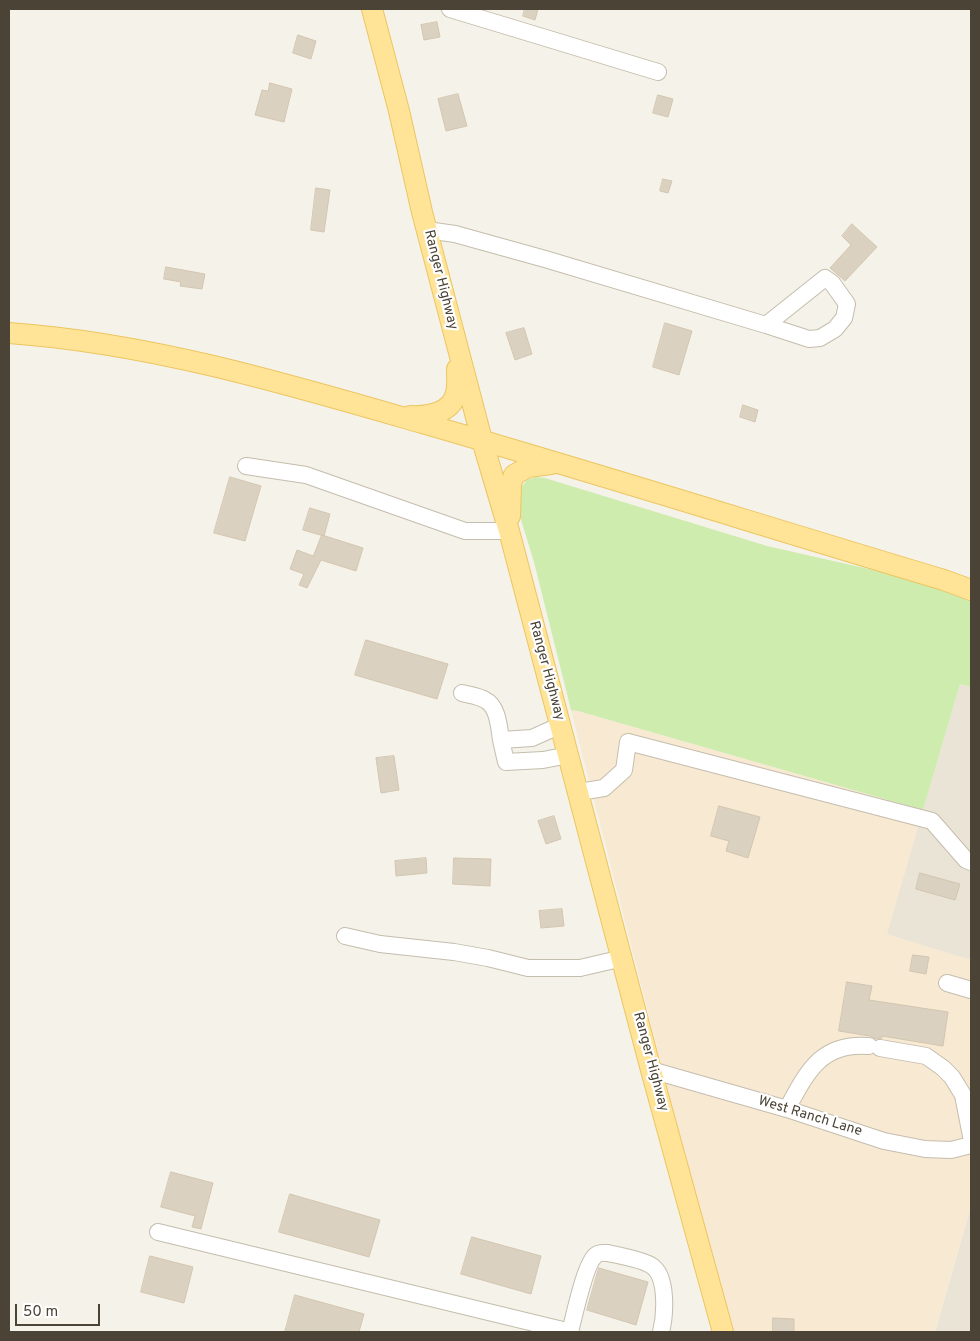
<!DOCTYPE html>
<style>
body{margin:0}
#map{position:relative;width:980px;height:1341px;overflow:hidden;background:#f5f2e9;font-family:Overpass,sans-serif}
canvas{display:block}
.frame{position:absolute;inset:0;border:10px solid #4a4336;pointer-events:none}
.scale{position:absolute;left:15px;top:1304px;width:85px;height:22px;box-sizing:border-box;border:2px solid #4a4336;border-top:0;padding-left:6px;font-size:15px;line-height:18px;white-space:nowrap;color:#4a4336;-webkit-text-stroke:4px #fff;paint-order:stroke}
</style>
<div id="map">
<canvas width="980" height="1341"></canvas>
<div class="frame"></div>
<div class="scale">50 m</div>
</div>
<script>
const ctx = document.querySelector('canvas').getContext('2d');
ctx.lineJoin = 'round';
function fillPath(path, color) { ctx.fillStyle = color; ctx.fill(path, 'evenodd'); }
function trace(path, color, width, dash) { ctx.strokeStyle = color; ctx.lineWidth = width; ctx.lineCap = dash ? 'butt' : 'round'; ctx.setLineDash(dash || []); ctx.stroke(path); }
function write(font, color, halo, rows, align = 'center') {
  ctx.font = font + ' Overpass,sans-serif'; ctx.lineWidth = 4.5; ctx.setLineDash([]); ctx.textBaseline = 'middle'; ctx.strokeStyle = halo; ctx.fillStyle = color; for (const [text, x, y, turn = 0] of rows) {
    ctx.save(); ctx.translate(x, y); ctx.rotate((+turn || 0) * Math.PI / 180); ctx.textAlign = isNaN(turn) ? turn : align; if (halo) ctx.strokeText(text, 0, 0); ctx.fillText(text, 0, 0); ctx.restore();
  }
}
const residential = new Path2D(`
 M 960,684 L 971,687 L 971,960 L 886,935 Z
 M 971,1206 L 971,1332 L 935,1332 L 936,1329 Z`);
const commercial = new Path2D(`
 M 571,710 L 578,711 L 923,810 L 887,934 L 971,960 L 971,1206 L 935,1332 L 734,1332 L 673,1110 Z`);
const green = new Path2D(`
 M 536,477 L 545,478 L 767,546 L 882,572 L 934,587 L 971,600 L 971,687 L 960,684 L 923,810 L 578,711 L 571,710 L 534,562 L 517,507 L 517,493 L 527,480 Z`);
const building = new Path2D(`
 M 525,9 L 538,9 L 535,20 L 523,16 Z
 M 437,22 L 440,37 L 424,40 L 421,25 Z
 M 298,35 L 316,41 L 311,59 L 293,53 Z
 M 270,83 L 292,89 L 284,122 L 255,115 L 262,90 L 268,91 Z
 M 458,94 L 467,126 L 446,131 L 438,99 Z
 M 658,95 L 673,99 L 668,117 L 653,113 Z
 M 663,179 L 672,181 L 668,193 L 660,191 Z
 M 316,188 L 330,190 L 324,232 L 311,230 Z
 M 852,224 L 877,247 L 845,281 L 830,268 L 851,245 L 842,236 Z
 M 166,267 L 205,274 L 202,289 L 180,286 L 181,282 L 164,279 Z
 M 665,323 L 692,331 L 679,375 L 653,367 Z
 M 524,328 L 532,354 L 515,360 L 506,333 Z
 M 743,405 L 758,410 L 755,422 L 740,417 Z
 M 230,477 L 261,486 L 245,541 L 214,533 Z
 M 310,508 L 330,514 L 324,536 L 303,530 Z
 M 322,535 L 363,548 L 356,571 L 321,560 L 307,588 L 299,585 L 304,574 L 290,569 L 297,550 L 313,556 Z
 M 366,640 L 448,664 L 437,699 L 355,675 Z
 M 394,756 L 399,790 L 381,793 L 376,758 Z
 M 719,806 L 760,817 L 748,858 L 726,851 L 729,841 L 711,836 Z
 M 554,816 L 561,839 L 546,844 L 538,821 Z
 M 426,858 L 427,873 L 396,876 L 395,861 Z
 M 454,858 L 491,859 L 490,886 L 453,884 Z
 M 920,873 L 960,884 L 955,900 L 916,889 Z
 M 562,909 L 564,926 L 541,928 L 539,911 Z
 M 913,955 L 929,957 L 926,974 L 910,971 Z
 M 847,982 L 872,986 L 869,1000 L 948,1012 L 943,1046 L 882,1036 L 882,1038 L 876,1039 L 870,1036 L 839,1031 Z
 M 171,1172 L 213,1183 L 201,1229 L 192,1227 L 195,1216 L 161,1207 Z
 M 290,1194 L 380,1220 L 369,1257 L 279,1232 Z
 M 472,1237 L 541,1256 L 531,1294 L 461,1274 Z
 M 150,1256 L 193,1267 L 184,1303 L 141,1292 Z
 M 599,1268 L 648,1282 L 636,1325 L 587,1310 Z
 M 295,1295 L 364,1314 L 359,1332 L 285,1332 Z
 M 773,1318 L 794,1319 L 794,1332 L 773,1332 Z`);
const minor = new Path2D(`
 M 450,9 L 658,72
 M 427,230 L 455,234 L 545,259 L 766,325 L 809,339 L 820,338 L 835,329 L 844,318 L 847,304 L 832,283 L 825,278 L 766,325
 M 246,466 L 306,475 L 465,531 L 509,531
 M 462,693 C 469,695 479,696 485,700 C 498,706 499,727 501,740 L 532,738 L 561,725
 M 501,740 L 506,762 L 543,760 L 569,755
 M 579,792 L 604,788 L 624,770 L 628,742 L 932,821 L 966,860 L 971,862
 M 345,936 L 380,944 L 454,952 L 488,958 L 528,968 L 580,968 L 623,958
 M 947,983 L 971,990
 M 880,1048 L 926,1056 L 943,1068 L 952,1077 L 963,1095 L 971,1136
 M 651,1070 L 787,1109 L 884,1141 L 925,1149 L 951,1150 L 971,1145
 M 787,1109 C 807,1072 821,1042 869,1046
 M 158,1232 L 571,1332
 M 570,1332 C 574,1317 585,1263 596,1255 C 599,1252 604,1253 608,1253 C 620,1256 642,1259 652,1266 C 668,1277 665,1316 661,1332`);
const major = new Path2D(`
 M 372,9 L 399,111 L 422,212 L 482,440 L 509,531 L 651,1070 L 723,1332
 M 9,333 C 150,343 287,384 422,423 C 596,473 770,528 944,580 L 971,590
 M 410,416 C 428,417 452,413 456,393 C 458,386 457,376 457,369
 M 510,516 L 511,484 L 514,475 L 528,467 L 551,464`);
const streetNames = [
 ["Ranger Highway",440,280,76],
 ["Ranger Highway",546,671,75],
 ["Ranger Highway",650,1062,75],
 ["West Ranch Lane",810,1117,17]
];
fillPath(residential, '#eae4d7');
fillPath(commercial, '#f8e9d3');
fillPath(green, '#cfecaf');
fillPath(building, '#dbd1c0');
trace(building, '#d3c6b0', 1);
trace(minor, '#c5bdad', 18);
trace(major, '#ecc560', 22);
trace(minor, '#fff', 16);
trace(major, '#ffe498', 20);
write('14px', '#4a4336', '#fff', streetNames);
</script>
